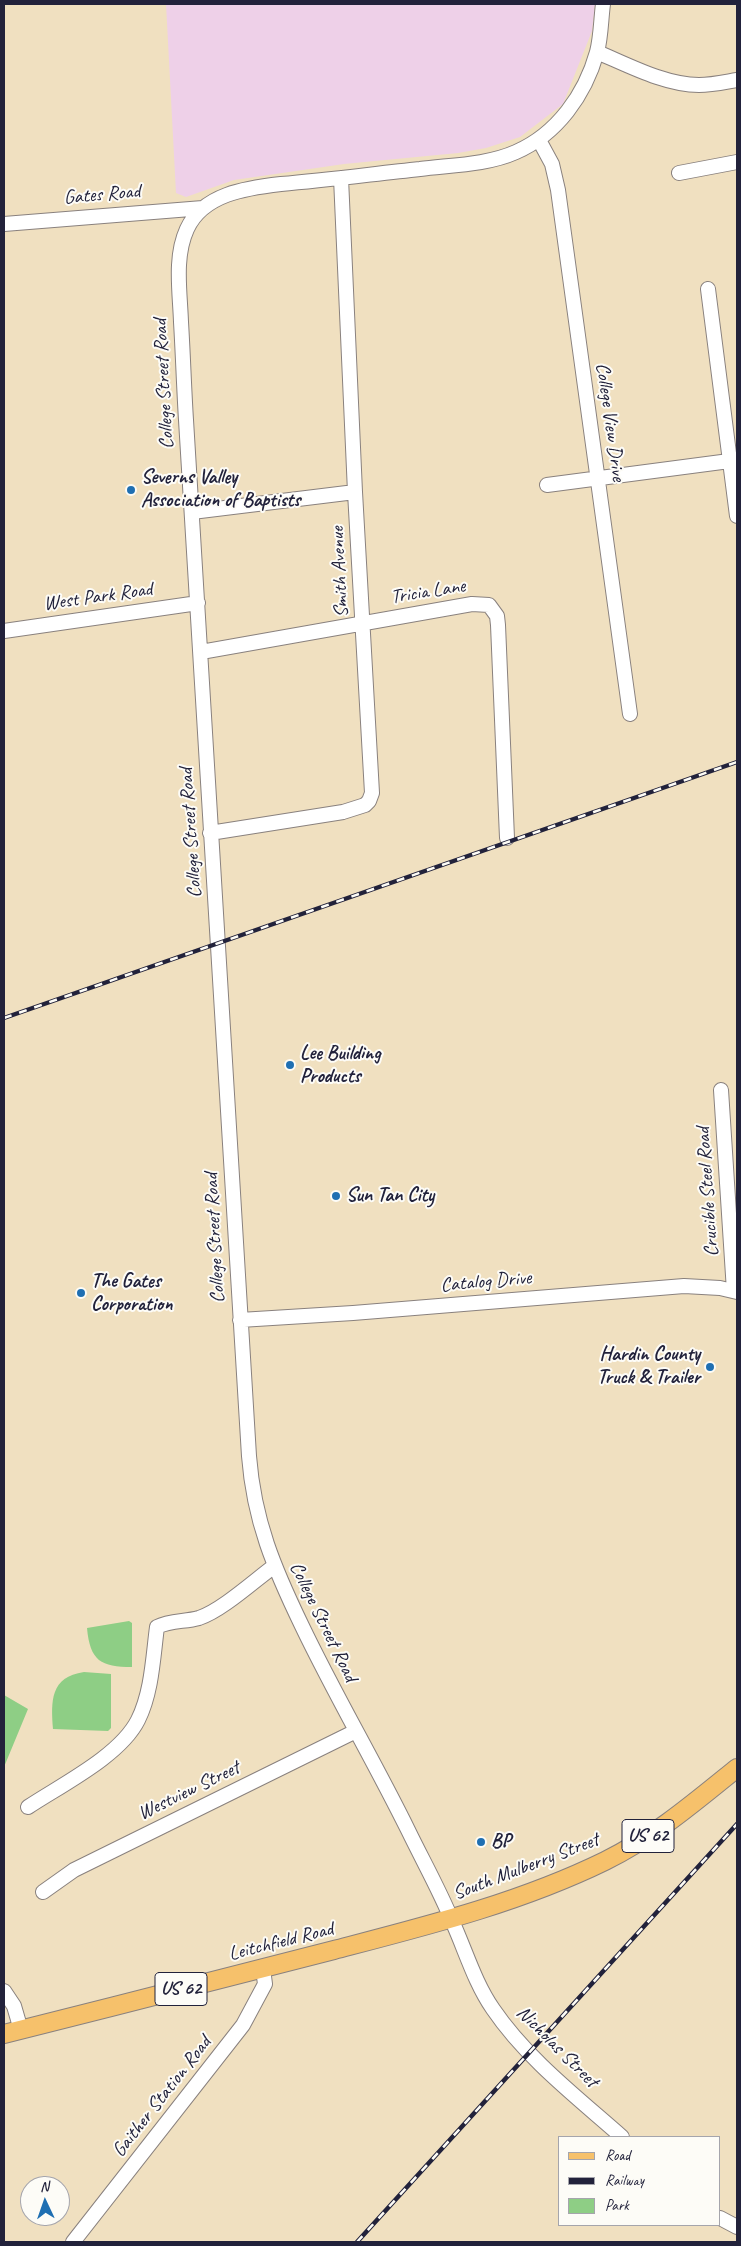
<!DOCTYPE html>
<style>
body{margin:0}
#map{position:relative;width:741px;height:2246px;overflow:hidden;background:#f0e0c0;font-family:Caveat,sans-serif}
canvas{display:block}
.frame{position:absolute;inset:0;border:5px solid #22223b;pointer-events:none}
.legend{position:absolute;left:558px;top:2136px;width:162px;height:90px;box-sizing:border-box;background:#fdfcf7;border:1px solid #a5a5ac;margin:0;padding:6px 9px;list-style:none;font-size:15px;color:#22223b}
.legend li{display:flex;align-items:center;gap:10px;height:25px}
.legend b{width:25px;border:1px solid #a5a5ac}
.north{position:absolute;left:20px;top:2176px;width:50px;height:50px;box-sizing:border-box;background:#fdfcf7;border:1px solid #a5a5ac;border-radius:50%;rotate:357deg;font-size:14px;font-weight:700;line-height:20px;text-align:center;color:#22223b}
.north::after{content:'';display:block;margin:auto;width:18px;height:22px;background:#1f6fb2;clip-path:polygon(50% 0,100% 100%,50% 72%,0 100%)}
</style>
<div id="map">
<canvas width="741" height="2246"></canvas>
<div class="frame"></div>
<ul class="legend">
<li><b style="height:6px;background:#f6c16b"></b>Road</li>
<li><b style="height:6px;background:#22223b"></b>Railway</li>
<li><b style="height:14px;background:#8ece85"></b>Park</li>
</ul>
<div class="north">N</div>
</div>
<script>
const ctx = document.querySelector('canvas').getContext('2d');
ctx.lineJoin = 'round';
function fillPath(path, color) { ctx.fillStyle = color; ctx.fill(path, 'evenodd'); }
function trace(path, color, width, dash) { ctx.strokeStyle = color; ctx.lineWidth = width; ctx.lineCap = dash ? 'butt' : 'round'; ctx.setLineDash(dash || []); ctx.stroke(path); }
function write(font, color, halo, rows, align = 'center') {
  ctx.font = font + ' Caveat,sans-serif'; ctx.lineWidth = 4; ctx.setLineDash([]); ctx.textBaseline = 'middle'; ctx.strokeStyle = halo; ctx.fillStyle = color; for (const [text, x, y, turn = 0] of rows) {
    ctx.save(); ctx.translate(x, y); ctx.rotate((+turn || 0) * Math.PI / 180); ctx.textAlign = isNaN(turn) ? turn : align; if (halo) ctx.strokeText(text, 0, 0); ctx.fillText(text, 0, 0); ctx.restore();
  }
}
const built = new Path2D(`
 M 166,4 L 595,4 L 592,31 L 563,104 L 520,137 L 486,148 L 458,153 L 344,164 L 234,180 L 186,197 L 176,193 Z`);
const green = new Path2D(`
 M 129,1621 L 132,1623 L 132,1667 C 101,1667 90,1661 87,1628 Z
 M 84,1672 L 111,1674 L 111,1728 L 108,1731 L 53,1729 C 51,1701 50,1677 84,1672 Z
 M 4,1695 L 28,1709 L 4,1767 Z`);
const minor = new Path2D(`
 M 603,4 C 601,19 601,37 597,52 C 585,95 557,134 516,152 C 487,165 451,165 420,169 C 373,174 327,180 281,184 C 246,188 203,194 187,229 C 174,257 180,292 181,322 C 183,355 184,388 186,420 L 249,1456 C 254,1521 274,1568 302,1626 C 335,1695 374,1761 408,1830 C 423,1861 440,1891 453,1923 C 466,1952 475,1983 493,2009 C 527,2059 578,2098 622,2137
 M 597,52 C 628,65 665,85 699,85 C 712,85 725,82 737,80
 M 539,140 L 552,164 L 558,190 L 630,714
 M 679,173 L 737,162
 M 4,224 L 203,208
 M 708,289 L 737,516
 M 547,485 L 737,460
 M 192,512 L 355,492
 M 4,631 L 198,603
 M 201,652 L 472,604 L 489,605 L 497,616 L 498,625 L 507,838
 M 210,833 L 343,812 L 365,805 L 369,801 L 372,793 L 355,492 L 341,178
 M 721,1090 L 734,1291
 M 240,1320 L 353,1313 L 684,1286 L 720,1288 L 737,1292
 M 28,1807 C 61,1785 120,1756 138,1720 C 152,1692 153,1657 157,1627 C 170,1620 185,1622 199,1618 C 221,1611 254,1581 273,1567
 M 43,1892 L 74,1870 L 356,1731
 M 4,1991 L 14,2006 L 21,2030
 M 720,2218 L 737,2227
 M 73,2242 L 243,2025 L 265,1984 L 263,1969`);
const major = new Path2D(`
 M 4,2034 C 114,2006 224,1979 334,1950 C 426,1926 519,1903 605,1861 C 654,1837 695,1802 737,1768`);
const rail = new Path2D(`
 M 4,1018 L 737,762
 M 357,2242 L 737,1824`);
const markers = [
 [131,490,5,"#1f6fb2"],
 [290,1065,5,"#1f6fb2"],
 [336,1196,5,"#1f6fb2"],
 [81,1293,5,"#1f6fb2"],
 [710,1367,5,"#1f6fb2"],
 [481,1842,5,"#1f6fb2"]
];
const shields = [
 [648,1836,52],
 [181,1989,52]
];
const shieldNames = [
 ["US 62",648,1836],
 ["US 62",181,1989]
];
const streetNames = [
 ["Gates Road",102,195,-5],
 ["College Street Road",164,384,-93],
 ["College View Drive",610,422,82],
 ["Smith Avenue",340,572,-93],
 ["Tricia Lane",428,592,-9],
 ["West Park Road",98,597,-8],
 ["College Street Road",191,833,-94],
 ["Crucible Steel Road",708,1192,-94],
 ["College Street Road",215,1238,-93],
 ["Catalog Drive",486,1282,-5],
 ["College Street Road",323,1622,64],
 ["Westview Street",189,1791,-26],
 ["South Mulberry Street",526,1867,-21],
 ["Leitchfield Road",281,1942,-14],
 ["Nicholas Street",557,2047,45],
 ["Gaither Station Road",162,2097,-52]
];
const poiNames = [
 ["Severns Valley",141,478],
 ["Association of Baptists",141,501],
 ["Lee Building",300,1054],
 ["Products",300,1077],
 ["Sun Tan City",346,1196],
 ["The Gates",91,1282],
 ["Corporation",91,1305],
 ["Hardin County",700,1355,"right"],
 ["Truck & Trailer",700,1378,"right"],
 ["BP",491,1842]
];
fillPath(built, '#eed0e8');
fillPath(green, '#8ece85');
trace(minor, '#89817e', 16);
trace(major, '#89817e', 20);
trace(minor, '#fff', 14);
trace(major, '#f6c16b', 18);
trace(rail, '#22223b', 4.5);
trace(rail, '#fdfcf7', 2.5, [8]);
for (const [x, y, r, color] of markers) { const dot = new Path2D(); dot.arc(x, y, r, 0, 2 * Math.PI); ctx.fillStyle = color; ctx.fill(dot); trace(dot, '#fdfcf7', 2); }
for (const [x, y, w] of shields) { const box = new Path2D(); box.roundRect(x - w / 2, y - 16.5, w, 33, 4); ctx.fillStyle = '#fdfcf7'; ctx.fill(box); trace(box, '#22223b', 1); }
write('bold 19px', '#22223b', null, shieldNames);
write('20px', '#22223b', '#fdfcf7', streetNames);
write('bold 20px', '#22223b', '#fdfcf7', poiNames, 'left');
</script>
